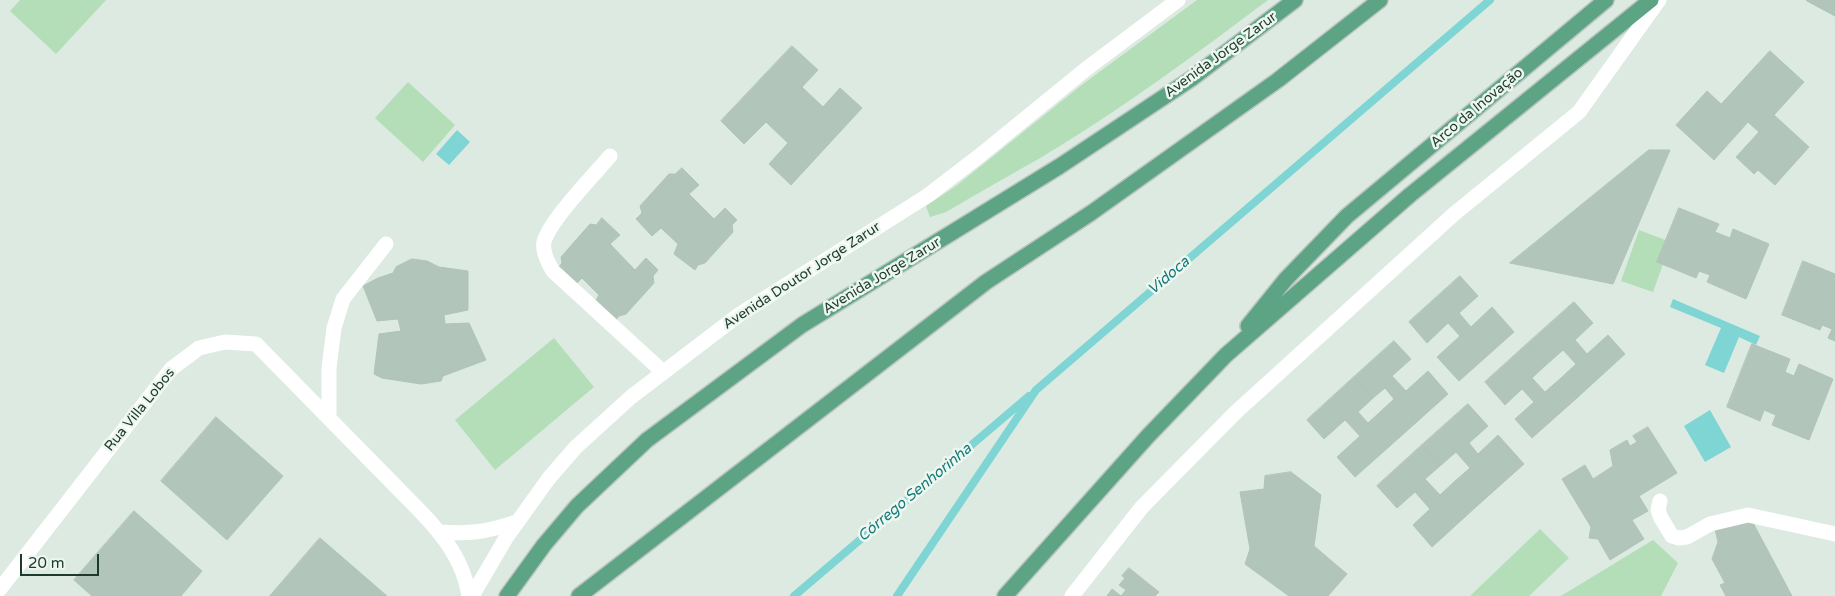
<!DOCTYPE html>
<meta charset="utf-8">
<style>
body{margin:0}
#map{position:relative;width:1835px;height:596px;overflow:hidden;background:#dceae2;font-family:"Varela Round",sans-serif}
canvas{display:block}
.scale{position:absolute;left:20px;top:554px;width:79px;height:22px;box-sizing:border-box;border:2px solid #1d3a2d;border-top:0;padding-left:6px;font-size:15px;line-height:18px;white-space:nowrap;color:#1d3a2d;-webkit-text-stroke:4px #edf7f0;paint-order:stroke}
</style>
<div id="map">
<canvas width="1835" height="596"></canvas>
<div class="scale">20 m</div>
</div>
<script>
const ctx = document.querySelector('canvas').getContext('2d');
ctx.lineJoin = 'round';
function fillPath(path, color) { ctx.fillStyle = color; ctx.fill(path, 'evenodd'); }
function trace(path, color, width, dash) { ctx.strokeStyle = color; ctx.lineWidth = width; ctx.lineCap = dash ? 'butt' : 'round'; ctx.setLineDash(dash || []); ctx.stroke(path); }
function write(font, color, halo, rows, align = 'center') {
  ctx.font = font + ' "Varela Round",sans-serif'; ctx.lineWidth = 5; ctx.setLineDash([]); ctx.textBaseline = 'middle'; ctx.strokeStyle = halo; ctx.fillStyle = color; for (const [text, x, y, turn = 0] of rows) {
    ctx.save(); ctx.translate(x, y); ctx.rotate((+turn || 0) * Math.PI / 180); ctx.textAlign = isNaN(turn) ? turn : align; if (halo) ctx.strokeText(text, 0, 0); ctx.fillText(text, 0, 0); ctx.restore();
  }
}
const green = new Path2D(`
 M 20,0 L 106,0 L 56,54 L 10,11 Z
 M 1197,0 L 1268,0 C 1195,55 1120,110 1042,157 C 1010,175 978,193 946,212 L 930,217 L 926,206 L 956,186 L 1083,84 Z
 M 408,82 L 455,125 L 423,162 L 375,118 Z
 M 1639,230 L 1671,242 L 1653,292 L 1621,281 Z
 M 554,338 L 594,387 L 495,470 L 455,420 Z
 M 1540,529 L 1569,558 L 1529,596 L 1470,596 Z
 M 1653,540 L 1678,563 L 1661,596 L 1561,596 Z`);
const water = new Path2D(`
 M 457,130 L 470,142 L 449,165 L 436,154 Z
 M 1673,299 L 1760,336 L 1756,345 L 1739,337 L 1724,373 L 1705,365 L 1721,328 L 1670,307 Z
 M 1710,410 L 1731,447 L 1705,462 L 1684,426 Z`);
const stream = new Path2D(`
 M 794,596 L 1029,396
 M 897,596 L 1036,390 L 1490,0`);
const building = new Path2D(`
 M 1807,0 L 1835,0 L 1835,16 L 1807,1 Z
 M 792,46 L 818,70 L 802,87 L 823,107 L 840,88 L 862,108 L 791,185 L 769,164 L 788,143 L 766,122 L 744,144 L 721,121 Z
 M 1770,51 L 1804,82 L 1774,115 L 1809,147 L 1775,185 L 1758,170 L 1754,174 L 1736,157 L 1759,132 L 1748,122 L 1714,160 L 1676,125 L 1707,91 L 1721,104 Z
 M 1649,150 L 1670,150 L 1613,284 L 1510,263 Z
 M 682,168 L 699,185 L 689,194 L 714,219 L 725,208 L 737,220 L 732,225 L 733,232 L 705,263 L 698,265 L 695,270 L 674,254 L 678,244 L 661,228 L 652,236 L 636,219 L 642,213 L 640,206 L 669,174 L 675,174 Z
 M 1679,208 L 1719,224 L 1715,232 L 1730,238 L 1733,229 L 1769,244 L 1746,299 L 1707,282 L 1710,275 L 1699,271 L 1696,278 L 1657,262 Z
 M 602,218 L 620,235 L 610,244 L 635,270 L 646,258 L 658,270 L 653,276 L 654,283 L 626,314 L 619,316 L 615,321 L 594,304 L 599,295 L 582,278 L 573,287 L 557,269 L 562,263 L 561,257 L 590,224 L 596,225 Z
 M 412,259 L 427,261 L 439,267 L 468,271 L 468,310 L 444,315 L 445,324 L 469,323 L 486,360 L 443,376 L 441,381 L 421,384 L 382,378 L 374,374 L 379,334 L 401,331 L 398,319 L 377,321 L 363,286 L 378,278 L 393,273 L 396,267 Z
 M 1803,261 L 1835,274 L 1835,341 L 1828,338 L 1832,329 L 1822,325 L 1820,330 L 1782,315 Z
 M 1460,276 L 1478,296 L 1459,313 L 1471,327 L 1492,307 L 1514,332 L 1459,381 L 1437,357 L 1460,336 L 1448,323 L 1427,343 L 1409,322 Z
 M 1574,302 L 1593,323 L 1575,340 L 1587,354 L 1608,335 L 1625,354 L 1578,397 L 1561,378 L 1576,364 L 1563,350 L 1546,365 L 1527,344 Z
 M 1394,341 L 1411,359 L 1392,376 L 1406,391 L 1428,371 L 1448,394 L 1400,437 L 1379,413 L 1394,399 L 1385,388 L 1373,398 L 1354,377 Z
 M 1527,344 L 1546,365 L 1532,378 L 1545,392 L 1561,378 L 1578,397 L 1532,438 L 1515,419 L 1534,402 L 1522,389 L 1505,405 L 1485,382 Z
 M 1752,344 L 1790,359 L 1785,372 L 1794,376 L 1799,364 L 1833,379 L 1809,440 L 1772,425 L 1776,415 L 1764,410 L 1760,421 L 1727,407 Z
 M 1354,377 L 1373,398 L 1358,412 L 1368,423 L 1379,413 L 1400,437 L 1355,477 L 1337,457 L 1360,436 L 1345,420 L 1324,439 L 1307,420 Z
 M 1468,404 L 1488,426 L 1469,443 L 1478,454 L 1498,435 L 1524,464 L 1477,506 L 1455,481 L 1470,468 L 1456,452 L 1440,466 L 1422,445 Z
 M 216,417 L 283,476 L 227,540 L 161,481 Z
 M 1648,427 L 1677,473 L 1639,496 L 1648,511 L 1632,520 L 1644,539 L 1610,560 L 1598,539 L 1589,538 L 1591,527 L 1562,479 L 1585,465 L 1593,479 L 1613,466 L 1610,450 L 1627,440 L 1630,446 L 1637,442 L 1633,436 Z
 M 1422,445 L 1440,466 L 1425,479 L 1440,495 L 1455,481 L 1477,506 L 1432,547 L 1413,525 L 1430,509 L 1415,492 L 1397,508 L 1377,486 Z
 M 1291,472 L 1321,495 L 1314,546 L 1347,574 L 1328,596 L 1289,596 L 1245,564 L 1250,549 L 1240,492 L 1264,489 L 1265,476 Z
 M 134,511 L 202,571 L 181,596 L 92,596 L 74,580 Z
 M 1751,519 L 1792,596 L 1726,596 L 1720,585 L 1725,583 L 1712,559 L 1718,542 L 1715,529 Z
 M 320,538 L 387,596 L 270,596 Z
 M 1129,568 L 1159,592 L 1155,596 L 1107,596 L 1112,589 L 1121,596 L 1126,590 L 1119,585 L 1125,578 L 1122,576 Z`);
const street = new Path2D(`
 M 610,156 C 594,175 549,221 544,242 C 542,252 548,263 553,271 L 663,372
 M 329,418 L 329,368 L 334,328 L 343,299 L 386,244
 M 1660,501 L 1658,510 L 1661,518 L 1672,536 L 1679,538 L 1687,537 L 1710,524 L 1748,515 L 1835,534
 M 440,532 C 471,534 487,532 516,522
 M 0,589 L 171,369 L 199,348 L 225,342 L 256,344 L 421,512 C 444,536 464,562 469,596
 M 472,596 L 506,538 L 549,478 L 576,447 L 631,397 L 740,314 L 927,196 L 978,157 L 1086,69 L 1178,0
 M 1072,596 L 1142,507 L 1236,412 L 1454,214 L 1579,112 L 1659,0`);
const primary = new Path2D(`
 M 1248,326 L 1286,279 L 1347,216 L 1606,0
 M 507,596 L 544,545 L 577,506 L 647,440 L 802,325 L 1060,166 L 1191,79 L 1295,0
 M 579,596 L 986,282 L 1091,213 L 1278,80 L 1380,0
 M 1005,596 L 1148,436 L 1226,355 L 1410,195 L 1651,0`);
const streetNames = [
 ["Avenida Jorge Zarur",1221,55,-36],
 ["Arco da Inovação",1477,108,-40],
 ["Avenida Doutor Jorge Zarur",802,276,-33],
 ["Avenida Jorge Zarur",882,276,-31],
 ["Rua Villa Lobos",140,410,-51]
];
const waterNames = [
 ["Vidoca",1169,276,-41],
 ["Córrego Senhorinha",915,493,-40]
];
fillPath(green, '#b3deb7');
fillPath(water, '#7fd5d3');
trace(stream, '#7fd5d3', 8);
fillPath(building, '#b2c5ba');
trace(building, '#afc4b7', 1);
trace(primary, '#bbc4c0', 18);
trace(street, '#fff', 15);
trace(primary, '#5da485', 15);
write('14px', '#1d3a2d', '#edf7f0', streetNames);
write('italic 15px', '#147a7a', '#edf7f0', waterNames);
</script>
